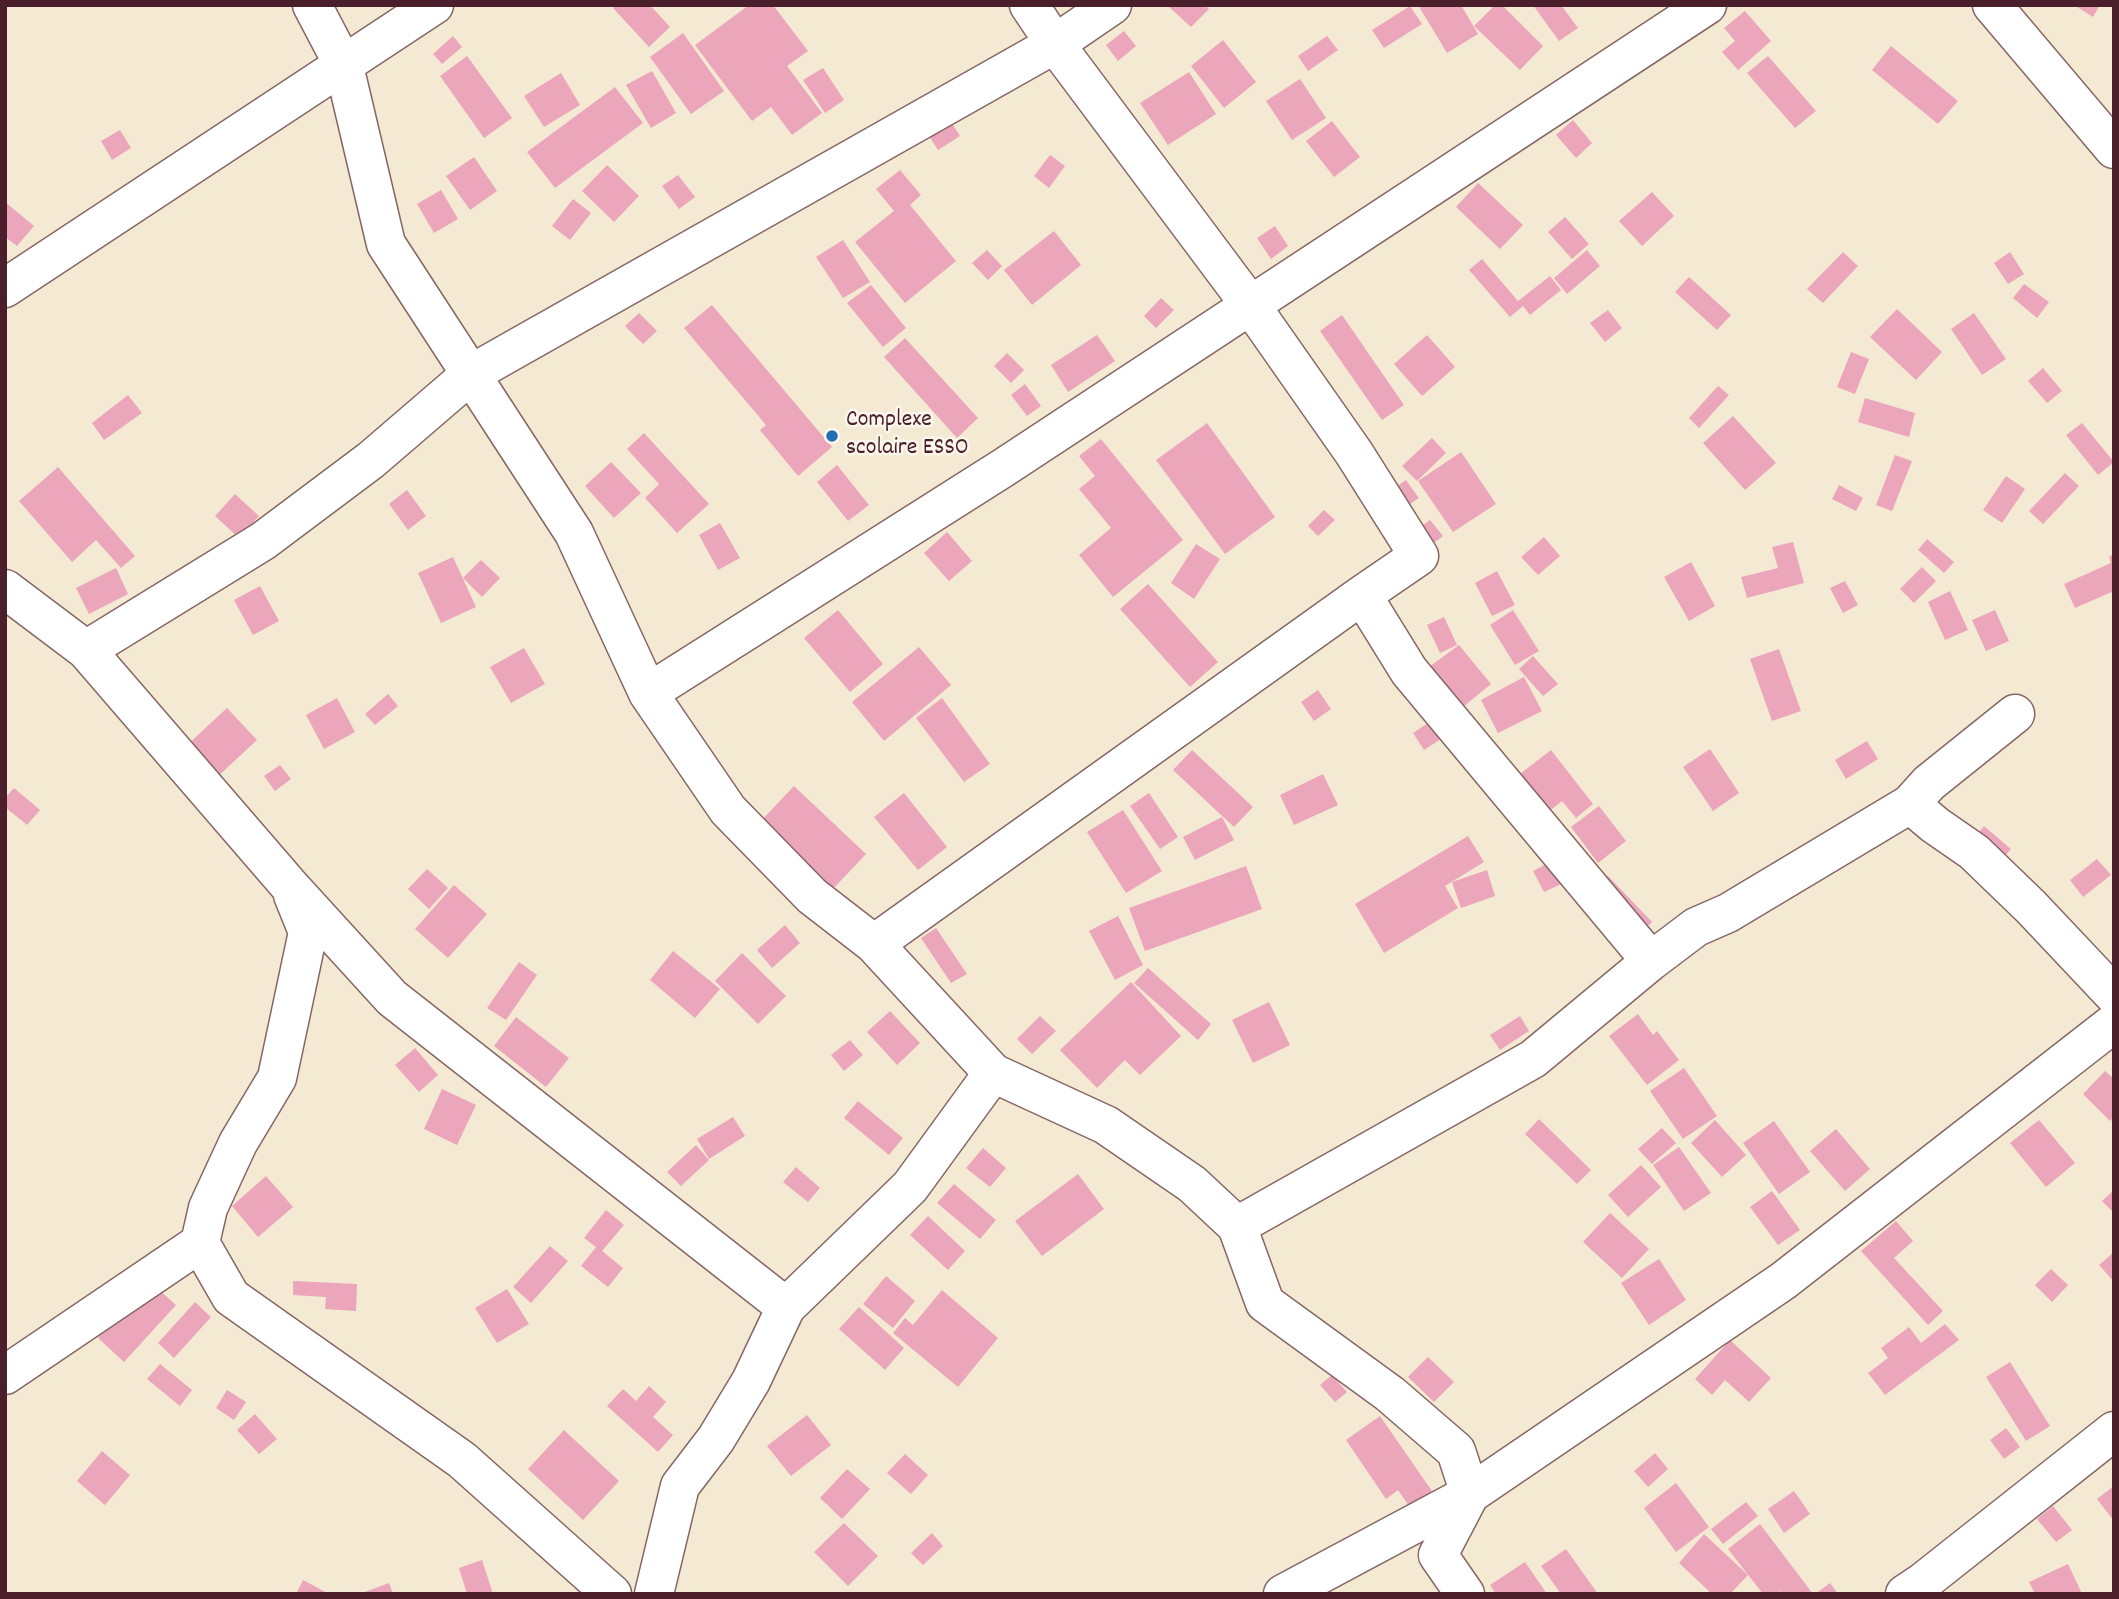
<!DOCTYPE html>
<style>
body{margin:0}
#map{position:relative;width:2119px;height:1599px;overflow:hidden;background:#f4e9d2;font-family:Dekko,sans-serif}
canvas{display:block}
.frame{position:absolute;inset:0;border:7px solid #4a1f2b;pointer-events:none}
</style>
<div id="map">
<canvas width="2119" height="1599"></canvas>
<div class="frame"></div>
</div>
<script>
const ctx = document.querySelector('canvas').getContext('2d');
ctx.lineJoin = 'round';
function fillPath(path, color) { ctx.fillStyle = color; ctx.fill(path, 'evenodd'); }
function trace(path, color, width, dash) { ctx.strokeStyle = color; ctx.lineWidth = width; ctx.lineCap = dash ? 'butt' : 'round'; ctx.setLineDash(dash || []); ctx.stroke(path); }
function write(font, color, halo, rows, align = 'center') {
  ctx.font = font + ' Dekko,sans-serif'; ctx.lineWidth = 5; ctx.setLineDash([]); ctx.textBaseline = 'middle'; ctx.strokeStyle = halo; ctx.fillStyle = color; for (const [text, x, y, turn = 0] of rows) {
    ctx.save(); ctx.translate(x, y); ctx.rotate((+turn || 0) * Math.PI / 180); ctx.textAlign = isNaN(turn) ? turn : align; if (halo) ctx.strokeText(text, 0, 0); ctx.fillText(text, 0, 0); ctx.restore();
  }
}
const building = new Path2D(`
 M 616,5 L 650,5 L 670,27 L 649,47 L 613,8 Z
 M 749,5 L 773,5 L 808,51 L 787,66 L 822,113 L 792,135 L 771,107 L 752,121 L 695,45 Z
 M 1171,5 L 1205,5 L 1209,9 L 1191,27 L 1169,7 Z
 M 1418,5 L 1461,5 L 1478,34 L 1447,53 Z
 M 1495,5 L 1502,5 L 1543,46 L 1520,70 L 1474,26 Z
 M 1533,5 L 1561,5 L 1578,28 L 1559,41 Z
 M 2074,5 L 2100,5 L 2093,17 Z
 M 1410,6 L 1422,24 L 1384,48 L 1372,30 Z
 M 1745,11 L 1771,41 L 1738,70 L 1722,52 L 1735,41 L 1724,28 Z
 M 1124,31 L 1136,46 L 1118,61 L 1106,45 Z
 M 683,33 L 724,91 L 691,114 L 650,57 Z
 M 453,36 L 462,47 L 442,64 L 433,54 Z
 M 1327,36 L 1338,50 L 1308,71 L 1298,56 Z
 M 1223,40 L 1256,82 L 1224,108 L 1191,66 Z
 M 1891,46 L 1958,101 L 1938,124 L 1872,70 Z
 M 467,56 L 512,118 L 484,138 L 440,76 Z
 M 1768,56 L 1816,111 L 1795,128 L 1747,73 Z
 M 823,68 L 844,100 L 825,113 L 803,80 Z
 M 652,71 L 676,113 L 651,128 L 626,85 Z
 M 1189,72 L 1216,114 L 1168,145 L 1140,103 Z
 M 561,73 L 580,105 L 544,127 L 524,96 Z
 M 1300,79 L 1326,118 L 1292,140 L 1266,101 Z
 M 615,87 L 643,123 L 555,188 L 527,152 Z
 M 949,119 L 960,136 L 938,150 L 927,133 Z
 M 1573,120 L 1592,143 L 1576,158 L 1556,135 Z
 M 1332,121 L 1360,157 L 1334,177 L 1306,141 Z
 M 120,130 L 131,148 L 112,160 L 101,141 Z
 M 1050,155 L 1065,166 L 1049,188 L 1034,176 Z
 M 474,157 L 497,191 L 470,210 L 446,176 Z
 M 607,165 L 639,196 L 614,222 L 582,191 Z
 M 900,170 L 921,195 L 910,205 L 956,261 L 905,303 L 855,242 L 894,211 L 876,189 Z
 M 678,175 L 695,197 L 679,209 L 662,186 Z
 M 1478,183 L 1523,225 L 1500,249 L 1456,207 Z
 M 441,190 L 458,219 L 434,233 L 417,204 Z
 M 1652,192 L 1674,216 L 1642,246 L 1619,221 Z
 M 573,199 L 591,213 L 570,240 L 552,226 Z
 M 5,202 L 34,226 L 17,246 L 5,237 Z
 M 1565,217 L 1589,244 L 1572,259 L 1548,232 Z
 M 1275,226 L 1288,246 L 1271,259 L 1257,238 Z
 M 1054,231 L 1081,265 L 1032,305 L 1004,270 Z
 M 843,240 L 870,282 L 843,298 L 816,257 Z
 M 987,250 L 1002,266 L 988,280 L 972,263 Z
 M 1587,250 L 1600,266 L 1567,294 L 1554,278 Z
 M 1843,252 L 1858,266 L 1823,303 L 1807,289 Z
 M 2010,252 L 2024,274 L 2008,284 L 1994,263 Z
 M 1482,259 L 1518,301 L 1550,276 L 1561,290 L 1530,315 L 1523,306 L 1510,317 L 1469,270 Z
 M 1689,277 L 1731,315 L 1717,330 L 1675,292 Z
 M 2024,284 L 2049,302 L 2037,318 L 2013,298 Z
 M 871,285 L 906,328 L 883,347 L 847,303 Z
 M 1161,298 L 1174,310 L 1156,328 L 1144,316 Z
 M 712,305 L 832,447 L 798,476 L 760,430 L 766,425 L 684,328 Z
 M 1897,309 L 1942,352 L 1916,380 L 1870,337 Z
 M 1608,310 L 1622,328 L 1605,342 L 1590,323 Z
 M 639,313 L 657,331 L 643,344 L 625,326 Z
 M 1974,313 L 2006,359 L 1982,375 L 1951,329 Z
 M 1342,315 L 1404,405 L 1382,420 L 1320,331 Z
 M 1097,335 L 1115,361 L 1068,392 L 1051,365 Z
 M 1427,335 L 1455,367 L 1422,396 L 1394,364 Z
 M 905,338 L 978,418 L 957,438 L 884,357 Z
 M 1851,352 L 1869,359 L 1855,394 L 1837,387 Z
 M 1007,353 L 1024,370 L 1011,383 L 994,366 Z
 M 2043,368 L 2062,391 L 2047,403 L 2028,381 Z
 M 1025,384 L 1041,406 L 1027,416 L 1011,395 Z
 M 1718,386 L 1729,395 L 1699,428 L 1689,418 Z
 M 128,395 L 142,413 L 104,440 L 92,423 Z
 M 1865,398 L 1915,413 L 1909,437 L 1858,422 Z
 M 1733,416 L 1776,463 L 1745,490 L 1703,443 Z
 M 1207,423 L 1275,517 L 1225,554 L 1156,460 Z
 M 2082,423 L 2114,462 L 2098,475 L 2066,435 Z
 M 644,433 L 709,504 L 677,533 L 645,498 L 659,484 L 627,449 Z
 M 1432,438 L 1446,453 L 1417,481 L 1402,466 Z
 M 1101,439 L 1183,540 L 1113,597 L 1079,555 L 1111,528 L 1079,489 L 1095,476 L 1079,456 Z
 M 1461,452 L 1496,504 L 1453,532 L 1418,481 Z
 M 1895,455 L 1912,461 L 1892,511 L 1876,505 Z
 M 611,462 L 641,493 L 614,518 L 585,486 Z
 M 837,465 L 869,505 L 848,521 L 817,482 Z
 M 58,467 L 135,556 L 121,568 L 96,540 L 72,562 L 19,501 Z
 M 2065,473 L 2079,486 L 2043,524 L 2029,511 Z
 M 2006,476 L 2025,489 L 2002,523 L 1983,510 Z
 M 1406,480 L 1419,498 L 1401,510 L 1389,492 Z
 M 1839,485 L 1863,498 L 1856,511 L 1832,499 Z
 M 407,490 L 426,516 L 408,530 L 389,504 Z
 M 235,494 L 259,516 L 239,538 L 215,516 Z
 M 1324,510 L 1335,520 L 1318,536 L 1308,526 Z
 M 1430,520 L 1443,536 L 1417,556 L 1404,539 Z
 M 720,523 L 740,558 L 718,570 L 699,535 Z
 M 947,532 L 972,561 L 949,581 L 924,553 Z
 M 1544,537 L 1560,556 L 1538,575 L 1521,557 Z
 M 1927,539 L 1954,562 L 1944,573 L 1918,550 Z
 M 1793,542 L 1804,583 L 1747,598 L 1741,577 L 1778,568 L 1772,547 Z
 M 1196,544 L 1220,559 L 1194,599 L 1171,583 Z
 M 2114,555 L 2114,591 L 2075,608 L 2064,584 L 2111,563 L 2109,556 Z
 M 453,557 L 476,607 L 441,623 L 418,573 Z
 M 481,560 L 500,578 L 482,597 L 463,578 Z
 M 1691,562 L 1715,606 L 1689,621 L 1664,577 Z
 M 1922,567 L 1936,581 L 1914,603 L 1900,589 Z
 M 116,568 L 128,594 L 89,614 L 76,588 Z
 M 1497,571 L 1515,605 L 1492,616 L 1475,583 Z
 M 1845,581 L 1858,605 L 1843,613 L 1830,588 Z
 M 1148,584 L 1218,662 L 1190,687 L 1120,609 Z
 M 260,586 L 279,621 L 253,635 L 234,600 Z
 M 1950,591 L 1968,630 L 1945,640 L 1928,602 Z
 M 838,610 L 883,664 L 850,692 L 804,638 Z
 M 1513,610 L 1539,651 L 1515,665 L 1490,625 Z
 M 1995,610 L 2009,641 L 1986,651 L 1972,620 Z
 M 1444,617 L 1457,645 L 1440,653 L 1427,625 Z
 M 1459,645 L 1491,684 L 1452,716 L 1418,675 Z
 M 919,647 L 951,685 L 884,741 L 852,702 Z
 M 524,648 L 545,684 L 511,703 L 490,667 Z
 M 1779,649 L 1801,711 L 1772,721 L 1750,659 Z
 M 1533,656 L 1558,684 L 1543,696 L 1519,669 Z
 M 1524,677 L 1542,711 L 1498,733 L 1481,700 Z
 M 1318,690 L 1331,709 L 1314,721 L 1301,702 Z
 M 388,694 L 398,706 L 375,725 L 365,714 Z
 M 337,698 L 355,732 L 324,749 L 306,715 Z
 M 942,698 L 990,764 L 964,782 L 916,718 Z
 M 227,708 L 257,740 L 214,780 L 184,748 Z
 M 1440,715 L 1452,732 L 1424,750 L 1413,733 Z
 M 1867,741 L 1878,759 L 1846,779 L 1835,760 Z
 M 1710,749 L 1739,793 L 1713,811 L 1683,767 Z
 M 1192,750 L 1253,807 L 1234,827 L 1173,770 Z
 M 1551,750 L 1593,804 L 1576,818 L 1562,801 L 1537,821 L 1507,784 Z
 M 280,765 L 291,779 L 275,791 L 264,776 Z
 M 1323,774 L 1338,805 L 1294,825 L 1280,795 Z
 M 794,786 L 866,854 L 831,891 L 759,823 Z
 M 14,788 L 40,810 L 27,825 L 5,807 L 5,798 Z
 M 904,793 L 947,847 L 918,870 L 874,817 Z
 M 1149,793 L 1178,837 L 1160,849 L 1130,806 Z
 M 1599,806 L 1626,841 L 1598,863 L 1571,827 Z
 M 1123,810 L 1162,871 L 1126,893 L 1087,832 Z
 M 1222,817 L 1234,840 L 1195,860 L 1183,837 Z
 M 1984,826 L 2011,849 L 1993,870 L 1966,848 Z
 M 1468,836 L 1484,862 L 1445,886 L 1458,908 L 1384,953 L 1355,904 Z
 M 2097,859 L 2111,875 L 2083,897 L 2070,880 Z
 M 1550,862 L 1561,884 L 1544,892 L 1533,871 Z
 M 1246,866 L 1262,909 L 1145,951 L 1129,908 Z
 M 427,869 L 448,888 L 429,909 L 408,889 Z
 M 1487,870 L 1495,896 L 1461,908 L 1452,882 Z
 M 1608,876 L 1652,922 L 1635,939 L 1590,893 Z
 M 454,885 L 487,914 L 448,958 L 415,929 Z
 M 1118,916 L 1143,965 L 1115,980 L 1089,931 Z
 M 785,925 L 800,943 L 772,968 L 757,950 Z
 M 936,928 L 967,974 L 951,983 L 921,938 Z
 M 673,951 L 720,989 L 695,1018 L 650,980 Z
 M 742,953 L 786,996 L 758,1024 L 715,981 Z
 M 519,962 L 537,975 L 506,1020 L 487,1008 Z
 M 1148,968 L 1211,1024 L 1198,1040 L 1134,983 Z
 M 1131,982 L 1181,1036 L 1140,1075 L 1125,1060 L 1097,1088 L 1060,1050 Z
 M 1269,1002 L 1290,1045 L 1253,1063 L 1232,1020 Z
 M 890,1011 L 920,1043 L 897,1065 L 867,1032 Z
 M 1638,1014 L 1653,1035 L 1657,1031 L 1679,1060 L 1647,1085 L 1609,1036 Z
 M 1040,1016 L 1056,1031 L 1032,1054 L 1017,1039 Z
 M 1520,1016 L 1529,1031 L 1500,1050 L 1490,1035 Z
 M 516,1017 L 569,1058 L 546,1087 L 494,1046 Z
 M 850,1040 L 863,1055 L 844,1071 L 831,1055 Z
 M 415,1048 L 438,1075 L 419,1092 L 395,1065 Z
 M 1684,1068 L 1717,1116 L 1683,1139 L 1650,1091 Z
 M 2105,1071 L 2114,1079 L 2114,1117 L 2110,1121 L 2083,1094 Z
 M 442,1089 L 476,1105 L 457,1145 L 424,1129 Z
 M 858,1101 L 903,1138 L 889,1155 L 844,1118 Z
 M 733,1117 L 745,1136 L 709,1159 L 697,1139 Z
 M 1539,1119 L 1591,1170 L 1577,1184 L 1525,1134 Z
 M 1715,1120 L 1746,1155 L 1722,1177 L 1691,1143 Z
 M 2039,1120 L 2075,1163 L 2046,1187 L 2010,1143 Z
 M 1774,1121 L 1810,1172 L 1779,1194 L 1743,1143 Z
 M 1662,1128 L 1676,1143 L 1652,1164 L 1638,1149 Z
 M 1836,1129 L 1870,1169 L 1845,1191 L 1810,1151 Z
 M 696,1145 L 709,1160 L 681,1186 L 667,1172 Z
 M 1679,1147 L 1711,1193 L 1684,1211 L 1653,1165 Z
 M 983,1148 L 1006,1168 L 990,1187 L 966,1168 Z
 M 1641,1165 L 1661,1187 L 1628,1217 L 1608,1195 Z
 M 796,1167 L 820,1188 L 808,1202 L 783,1182 Z
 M 1078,1174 L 1104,1209 L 1042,1256 L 1015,1221 Z
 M 266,1176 L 293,1207 L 258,1237 L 232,1206 Z
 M 954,1184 L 996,1220 L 980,1239 L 937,1203 Z
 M 2114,1190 L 2114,1213 L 2102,1201 Z
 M 1772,1191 L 1800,1230 L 1778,1245 L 1750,1207 Z
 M 606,1210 L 624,1225 L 602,1251 L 623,1268 L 608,1287 L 581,1266 L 596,1247 L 584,1238 Z
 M 1610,1213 L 1649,1249 L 1622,1278 L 1583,1242 Z
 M 928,1216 L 965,1251 L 948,1270 L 910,1235 Z
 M 1896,1221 L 1913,1241 L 1894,1258 L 1943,1311 L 1928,1325 L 1861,1251 Z
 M 550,1246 L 568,1261 L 531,1303 L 513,1287 Z
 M 2114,1252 L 2114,1282 L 2099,1265 Z
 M 1659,1259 L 1686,1300 L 1649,1325 L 1621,1283 Z
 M 2051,1269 L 2068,1285 L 2052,1302 L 2035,1285 Z
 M 886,1276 L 915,1301 L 893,1328 L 863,1304 Z
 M 149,1281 L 176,1305 L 124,1362 L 98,1338 Z
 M 293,1281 L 357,1284 L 356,1311 L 325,1309 L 326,1297 L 293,1295 Z
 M 507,1289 L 529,1324 L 497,1343 L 475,1308 Z
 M 942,1290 L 998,1338 L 958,1387 L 893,1333 L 905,1318 L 913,1325 Z
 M 195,1302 L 211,1317 L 174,1358 L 158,1343 Z
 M 859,1307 L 904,1348 L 885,1370 L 839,1329 Z
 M 1945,1324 L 1959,1340 L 1885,1395 L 1868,1373 L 1888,1358 L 1881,1348 L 1909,1327 L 1921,1343 Z
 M 1730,1340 L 1771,1378 L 1749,1402 L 1725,1380 L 1712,1395 L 1695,1379 Z
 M 1428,1357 L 1454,1382 L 1434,1402 L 1408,1377 Z
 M 2010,1362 L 2050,1426 L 2026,1441 L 1986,1377 Z
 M 160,1364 L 192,1390 L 180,1406 L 147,1379 Z
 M 1332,1375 L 1347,1392 L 1335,1402 L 1320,1385 Z
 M 649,1386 L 666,1402 L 653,1417 L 673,1435 L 658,1452 L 607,1406 L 623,1389 L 636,1401 Z
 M 227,1390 L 246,1402 L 234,1420 L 216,1408 Z
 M 255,1414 L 277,1439 L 259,1454 L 237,1430 Z
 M 807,1415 L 831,1445 L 791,1476 L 767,1446 Z
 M 1380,1416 L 1432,1491 L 1409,1506 L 1398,1490 L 1386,1499 L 1346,1440 Z
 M 2006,1428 L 2020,1447 L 2004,1459 L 1990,1440 Z
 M 564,1430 L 619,1481 L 583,1520 L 528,1469 Z
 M 102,1451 L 130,1475 L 105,1505 L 77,1481 Z
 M 1655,1453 L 1668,1469 L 1648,1487 L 1634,1471 Z
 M 905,1454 L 928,1475 L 911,1494 L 887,1473 Z
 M 847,1469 L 870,1489 L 842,1519 L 820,1498 Z
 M 1676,1483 L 1709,1527 L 1676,1552 L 1644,1508 Z
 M 2114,1486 L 2114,1521 L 2097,1499 Z
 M 1794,1491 L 1810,1514 L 1784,1533 L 1768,1509 Z
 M 1746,1502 L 1758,1516 L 1723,1544 L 1711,1529 Z
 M 2053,1506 L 2072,1530 L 2056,1542 L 2037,1519 Z
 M 844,1523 L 878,1556 L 848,1586 L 814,1552 Z
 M 1760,1524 L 1813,1594 L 1783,1594 L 1781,1591 L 1777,1594 L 1763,1594 L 1728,1549 Z
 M 932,1533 L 943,1546 L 923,1565 L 911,1553 Z
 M 1704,1534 L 1748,1575 L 1730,1594 L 1712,1594 L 1679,1563 Z
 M 1566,1549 L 1598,1594 L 1561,1594 L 1541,1566 Z
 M 482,1560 L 493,1594 L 467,1594 L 459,1568 Z
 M 1525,1562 L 1547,1594 L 1496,1594 L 1490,1585 Z
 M 2068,1564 L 2082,1594 L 2035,1594 L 2029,1582 Z
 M 303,1580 L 329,1594 L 296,1594 Z
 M 389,1583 L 393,1594 L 362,1594 L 362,1593 Z
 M 1830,1583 L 1838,1594 L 1815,1594 Z`);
const minor = new Path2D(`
 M 312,5 L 344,66 L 386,244 L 574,533 L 648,693 L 728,810 L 812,896 L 874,944 L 993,1073 L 1106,1125 L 1192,1184 L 1237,1226 L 1533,1059 L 1651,961 L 1696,927 L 1728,913 L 1910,804
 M 1029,5 L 1055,44 L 1251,306 L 1354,453 L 1419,556 L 1362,595 L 1409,671 L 1651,961
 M 1992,5 L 2114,149
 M 5,288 L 434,5
 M 5,589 L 86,650 L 288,884 L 392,998 L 786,1307
 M 86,650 L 263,541 L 371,460 L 471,374 L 1055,44 L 1112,5
 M 648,693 L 1003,468 L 1707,5
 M 2015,714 L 1929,783 L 1910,804 L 1935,825 L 1974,852 L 2031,907 L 2114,995
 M 293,895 L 308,932 L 277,1078 L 238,1143 L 208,1208 L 200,1243 L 231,1297 L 462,1460 L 612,1594
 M 874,944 L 1362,595
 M 1237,1226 L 1265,1303 L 1390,1394 L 1456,1451 L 1470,1494 L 1438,1555 L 1465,1594
 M 5,1375 L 200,1243
 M 654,1594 L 680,1486 L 716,1439 L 751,1381 L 786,1307 L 910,1187 L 993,1073
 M 1283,1594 L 1470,1494 L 1783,1281 L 2114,1023
 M 1905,1594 L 1923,1582 L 2114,1431`);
const markers = [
 [832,436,7,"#1f6fb2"]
];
const poiNames = [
 ["Complexe",846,422],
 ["scolaire ESSO",846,450]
];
fillPath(building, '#eba6bb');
trace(minor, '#866665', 41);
trace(minor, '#fff', 38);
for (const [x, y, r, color] of markers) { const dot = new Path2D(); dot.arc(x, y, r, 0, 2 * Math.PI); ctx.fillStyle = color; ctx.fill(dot); trace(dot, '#fbf7ec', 2.5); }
write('24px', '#4a1f2b', '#fbf7ec', poiNames, 'left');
</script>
